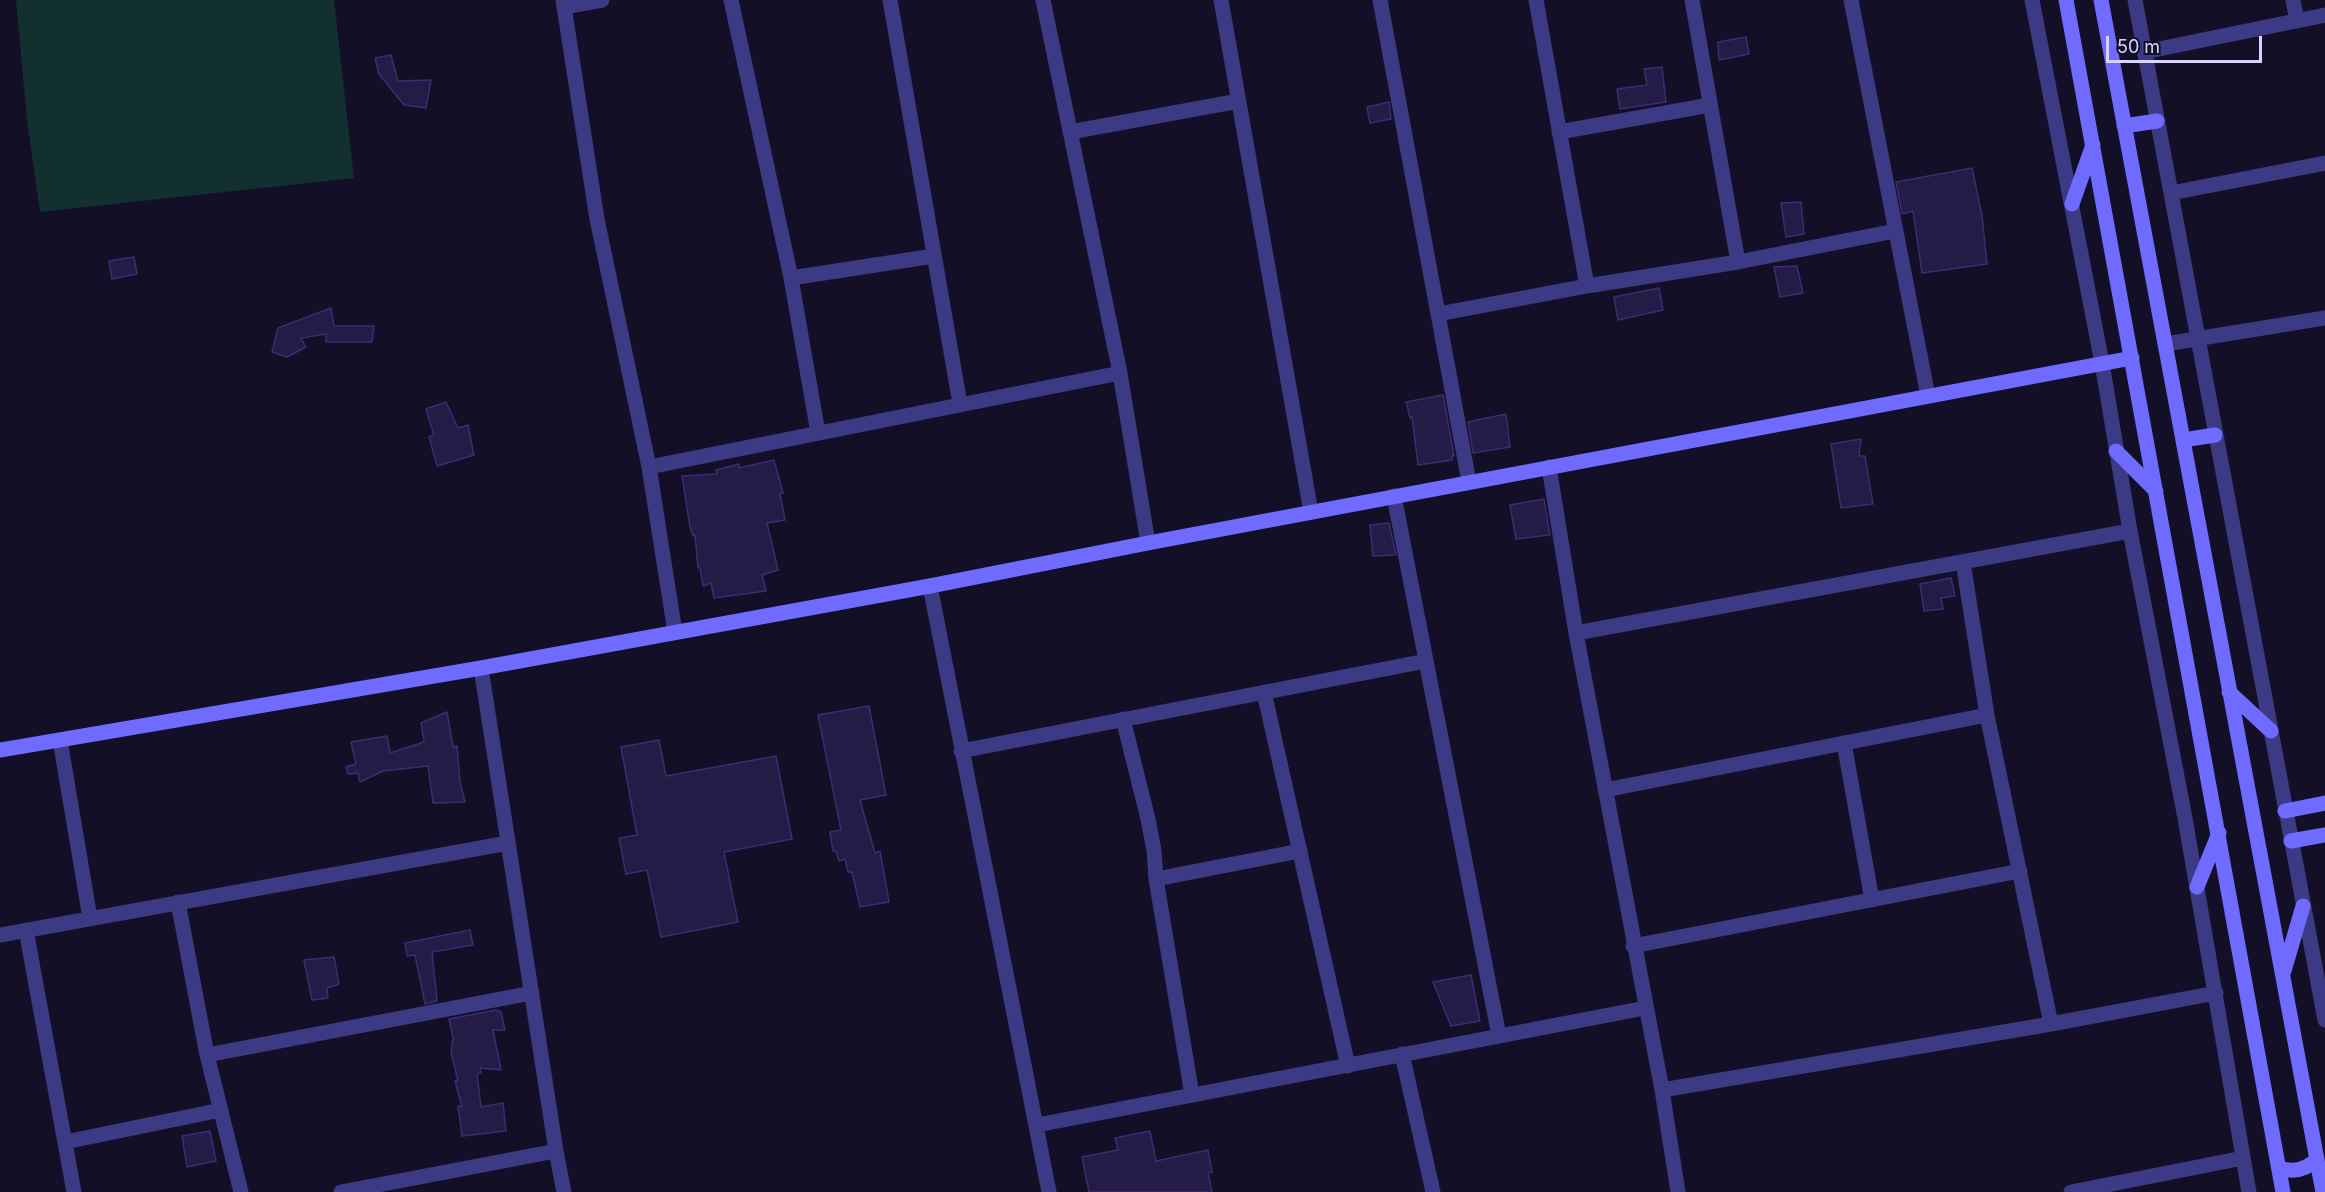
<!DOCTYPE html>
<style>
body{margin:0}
#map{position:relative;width:2325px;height:1192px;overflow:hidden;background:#130f26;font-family:Inter,sans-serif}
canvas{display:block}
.scale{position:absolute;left:2106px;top:36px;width:156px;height:27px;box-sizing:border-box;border:3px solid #d9d4ff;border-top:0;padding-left:8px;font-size:18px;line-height:21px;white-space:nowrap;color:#d9d4ff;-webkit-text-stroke:4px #130f26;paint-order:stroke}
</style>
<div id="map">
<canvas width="2325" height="1192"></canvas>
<div class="scale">50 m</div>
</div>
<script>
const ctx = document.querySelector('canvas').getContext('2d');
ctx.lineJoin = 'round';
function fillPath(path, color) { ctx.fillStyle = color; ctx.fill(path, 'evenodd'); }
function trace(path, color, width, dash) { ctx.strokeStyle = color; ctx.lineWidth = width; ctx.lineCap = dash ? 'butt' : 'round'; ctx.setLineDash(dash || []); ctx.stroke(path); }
const green = new Path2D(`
 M 16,0 L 334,0 L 354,178 L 40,212 L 27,120 Z`);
const building = new Path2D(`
 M 1746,37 L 1749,54 L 1719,60 L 1718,42 Z
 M 391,55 L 398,81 L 431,80 L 426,108 L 404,105 L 379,74 L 375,58 Z
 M 1662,67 L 1666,102 L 1620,109 L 1617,89 L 1647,85 L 1644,69 Z
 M 1389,102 L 1391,119 L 1370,123 L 1367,107 Z
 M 1972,168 L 1982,216 L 1987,264 L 1922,273 L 1913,211 L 1902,214 L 1896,182 Z
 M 1801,202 L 1804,234 L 1786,237 L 1781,203 Z
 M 134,257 L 137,274 L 112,279 L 109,261 Z
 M 1797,266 L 1803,293 L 1780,297 L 1774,267 Z
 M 1659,288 L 1663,310 L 1618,320 L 1614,297 Z
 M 331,308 L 334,326 L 374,326 L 372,342 L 326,342 L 326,334 L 301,338 L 306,347 L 287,357 L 272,352 L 278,328 Z
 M 1443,395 L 1454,456 L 1452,456 L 1452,460 L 1418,465 L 1412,417 L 1410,418 L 1406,402 Z
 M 446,402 L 458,428 L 468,425 L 474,455 L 437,466 L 429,437 L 434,435 L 426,409 Z
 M 1506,414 L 1510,447 L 1473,453 L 1468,422 Z
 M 1861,439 L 1859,456 L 1865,456 L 1873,504 L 1841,508 L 1831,444 Z
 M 774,460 L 783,493 L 780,494 L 785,520 L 767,523 L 778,570 L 762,575 L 766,591 L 714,598 L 711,583 L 703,586 L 700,568 L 698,568 L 695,535 L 693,536 L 690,527 L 682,476 L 717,474 L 716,470 L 739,464 L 739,468 Z
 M 1544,499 L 1550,535 L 1516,539 L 1510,505 Z
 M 1389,523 L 1396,555 L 1373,556 L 1370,525 Z
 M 1951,578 L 1955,596 L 1941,598 L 1943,609 L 1924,611 L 1920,584 Z
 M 869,706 L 886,795 L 860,800 L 875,853 L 880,851 L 889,902 L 860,907 L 852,872 L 848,872 L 845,859 L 839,861 L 836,851 L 833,851 L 830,832 L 841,830 L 818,715 Z
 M 447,712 L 453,747 L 457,746 L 460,782 L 465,802 L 433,803 L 428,766 L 383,771 L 360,782 L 358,773 L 348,774 L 346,767 L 356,764 L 351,742 L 387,736 L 390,753 L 424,742 L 421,723 Z
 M 659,740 L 666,776 L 776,756 L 792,839 L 724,852 L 738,922 L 661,937 L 647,870 L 626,874 L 619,838 L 637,835 L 621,747 Z
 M 470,930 L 473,945 L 432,952 L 437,1001 L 425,1004 L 415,955 L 407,956 L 405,943 Z
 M 334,957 L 339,984 L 327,988 L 328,998 L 312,1000 L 304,960 Z
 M 1471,975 L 1480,1021 L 1451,1026 L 1433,982 Z
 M 496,1010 L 501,1012 L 505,1030 L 493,1030 L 501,1070 L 480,1068 L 481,1073 L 477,1074 L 481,1107 L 503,1103 L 506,1131 L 462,1136 L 458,1106 L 462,1107 L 455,1081 L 458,1081 L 451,1052 L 453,1038 L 449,1019 Z
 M 210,1131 L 216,1161 L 187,1167 L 182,1136 Z
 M 1150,1131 L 1156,1161 L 1208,1150 L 1212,1172 L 1208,1173 L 1212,1192 L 1089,1192 L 1082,1157 L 1118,1150 L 1115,1138 Z`);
const street = new Path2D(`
 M 563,0 L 597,219 L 649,467 L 675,632
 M 731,0 L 791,278 L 818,433
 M 890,0 L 960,404
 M 1043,0 L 1120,373 L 1148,543
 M 1221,0 L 1311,512
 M 1380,0 L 1469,482
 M 1536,0 L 1587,286
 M 1692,0 L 1738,262
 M 1851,0 L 1928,396
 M 2032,0 L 2102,363 L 2130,531 L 2185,818 L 2249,1192
 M 2135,0 L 2325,1020
 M 2293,0 L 2297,21
 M 564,7 L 602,0
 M 2144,52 L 2325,15
 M 1070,132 L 1239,101
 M 1559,132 L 1710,105
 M 2171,193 L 2325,163
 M 791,278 L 934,256
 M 1438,314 L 1587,286 L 1738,262 L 1895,231
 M 2165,344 L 2325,318
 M 649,467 L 1120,373
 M 1549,467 L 1576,633 L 1662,1090 L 1678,1192
 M 1394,496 L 1499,1036
 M 1963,562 L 1987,715 L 2051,1024
 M 930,586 L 1049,1192
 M 1576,633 L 2130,531
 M 481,668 L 556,1151 L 564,1192
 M 1264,692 L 1348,1066
 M 1123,719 L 1148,819 L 1154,850 L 1156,879 L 1192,1095
 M 60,740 L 90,918
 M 1844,743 L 1872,900
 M 961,751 L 1426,661
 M 1605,790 L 1987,715
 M 1156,879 L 1300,851
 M 178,902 L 207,1055 L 241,1192
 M 26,930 L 74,1192
 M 0,935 L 508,843
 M 1633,946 L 2020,871
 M 1402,1054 L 1433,1192
 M 207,1055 L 532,993
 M 1662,1090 L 2051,1024 L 2216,993
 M 1037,1125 L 1645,1008
 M 65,1142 L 221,1110
 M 341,1192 L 556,1151
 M 2071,1192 L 2243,1158`);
const secondary = new Path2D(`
 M 2066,0 L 2283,1192
 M 2101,0 L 2323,1192
 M 2124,126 L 2157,121
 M 2072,204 L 2093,145
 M 2183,440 L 2215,435
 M 2116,451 L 2156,491
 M 2229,692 L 2271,731
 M 0,750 L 481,668 L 930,586 L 1148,543 L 2132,358
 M 2285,811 L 2325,803
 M 2291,841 L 2325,835
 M 2197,887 L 2219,833
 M 2284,971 L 2303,906
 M 2279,1168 C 2294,1173 2306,1170 2317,1159`);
fillPath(green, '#12302f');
fillPath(building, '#241b47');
trace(building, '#3b2d73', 1.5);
trace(street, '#3d3a85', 15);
trace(secondary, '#6f6bff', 15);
</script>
